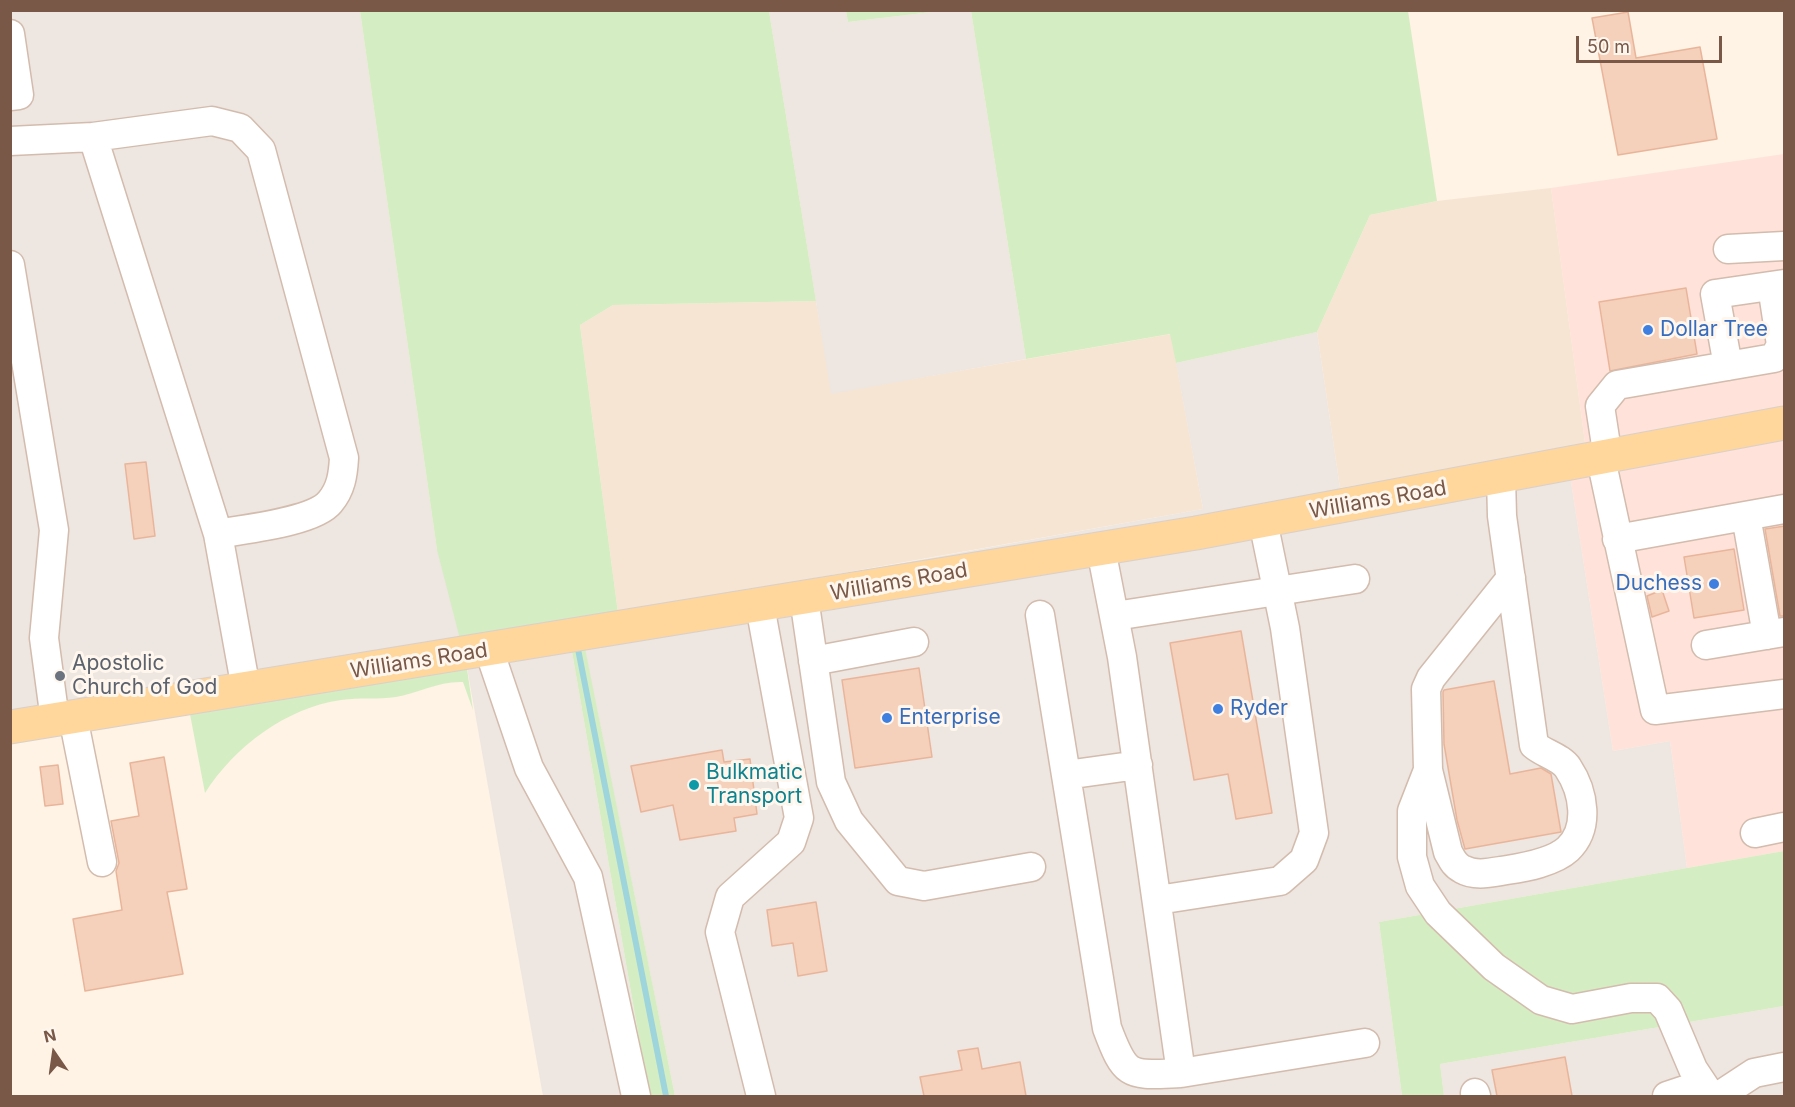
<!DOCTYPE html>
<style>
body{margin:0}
#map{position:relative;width:1795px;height:1107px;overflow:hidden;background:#fef3e5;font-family:Inter,sans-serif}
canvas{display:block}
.frame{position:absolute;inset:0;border:12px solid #795848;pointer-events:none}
.north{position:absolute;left:24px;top:1023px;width:60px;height:60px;-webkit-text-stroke:4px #fff7ed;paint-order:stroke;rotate:347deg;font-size:16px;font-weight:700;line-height:24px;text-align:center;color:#795848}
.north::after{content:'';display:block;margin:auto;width:21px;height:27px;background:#795848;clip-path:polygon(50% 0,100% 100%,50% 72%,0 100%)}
.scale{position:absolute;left:1576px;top:36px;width:146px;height:27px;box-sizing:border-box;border:3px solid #795848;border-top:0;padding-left:8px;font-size:18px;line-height:21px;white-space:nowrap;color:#795848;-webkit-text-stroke:4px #fff7ed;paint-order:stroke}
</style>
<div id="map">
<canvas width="1795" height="1107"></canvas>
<div class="frame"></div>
<div class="north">N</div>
<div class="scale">50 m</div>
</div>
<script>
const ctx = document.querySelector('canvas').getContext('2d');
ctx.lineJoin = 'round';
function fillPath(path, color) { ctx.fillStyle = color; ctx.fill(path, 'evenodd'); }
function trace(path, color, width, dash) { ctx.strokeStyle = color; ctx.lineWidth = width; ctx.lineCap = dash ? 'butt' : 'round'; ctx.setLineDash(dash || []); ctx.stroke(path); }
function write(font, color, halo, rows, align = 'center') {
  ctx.font = font + ' Inter,sans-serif'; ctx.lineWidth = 6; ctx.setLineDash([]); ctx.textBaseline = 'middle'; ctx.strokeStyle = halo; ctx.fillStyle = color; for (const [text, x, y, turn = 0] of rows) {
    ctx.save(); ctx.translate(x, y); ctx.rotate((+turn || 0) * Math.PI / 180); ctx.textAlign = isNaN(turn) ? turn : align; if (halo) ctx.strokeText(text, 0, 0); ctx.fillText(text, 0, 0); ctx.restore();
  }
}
const residential = new Path2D(`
 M 1551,188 L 1585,443 L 1566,450 L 1340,488 L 1317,332 L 1370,215 L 1437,201 Z
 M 816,301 L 832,393 L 1171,334 L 1203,509 L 618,613 L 580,325 L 613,305 Z`);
const commercial = new Path2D(`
 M 1784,154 L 1784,851 L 1687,868 L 1670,741 L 1613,751 L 1566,450 L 1585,443 L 1551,188 Z`);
const industrial = new Path2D(`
 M 11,11 L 360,11 L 437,550 L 571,646 L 649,1096 L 543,1096 L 466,662 L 11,740 Z
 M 769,11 L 846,11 L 848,22 L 940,11 L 971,11 L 1026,359 L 831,394 Z
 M 1317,332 L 1340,488 L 1566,450 L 1613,751 L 1670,741 L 1687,868 L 1379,922 L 1402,1096 L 675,1096 L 579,621 L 1203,509 L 1176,363 Z
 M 1784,1006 L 1784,1096 L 1444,1096 L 1440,1064 Z`);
const green = new Path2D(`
 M 360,11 L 769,11 L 816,301 L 613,305 L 580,325 L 618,613 L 461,643 L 437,550 Z
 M 846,11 L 846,10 L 940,11 L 848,22 Z
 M 971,11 L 1408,11 L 1437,201 L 1370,215 L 1317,332 L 1176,363 L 1170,334 L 1026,359 Z
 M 584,643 L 675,1096 L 649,1096 L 571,646 Z
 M 466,662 L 473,710 L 463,682 C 439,681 419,693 396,697 C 378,700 359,697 341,700 C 286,708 235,746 205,793 L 189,709 Z
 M 1784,851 L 1784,1006 L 1440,1064 L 1444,1096 L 1402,1096 L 1379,922 Z`);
const stream = new Path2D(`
 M 578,649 L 666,1096`);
const building = new Path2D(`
 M 1628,12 L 1636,58 L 1700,47 L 1717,139 L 1618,155 L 1592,18 Z
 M 1686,288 L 1697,354 L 1610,371 L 1599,302 Z
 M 146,462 L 155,536 L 134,539 L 125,464 Z
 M 1785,526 L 1785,616 L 1780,616 L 1765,529 Z
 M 1734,549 L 1744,610 L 1694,618 L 1684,557 Z
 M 1662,590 L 1669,611 L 1652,617 L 1647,596 Z
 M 1241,631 L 1272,813 L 1236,819 L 1228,774 L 1194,780 L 1170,643 Z
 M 919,668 L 932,757 L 855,768 L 842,680 Z
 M 1494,681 L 1510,774 L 1541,768 L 1551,774 L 1561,832 L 1465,849 L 1457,820 L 1444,744 L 1443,692 L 1444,690 Z
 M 722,750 L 724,762 L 750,759 L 757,814 L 734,818 L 736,831 L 680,840 L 673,805 L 641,812 L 631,766 Z
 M 164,757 L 187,889 L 167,892 L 183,974 L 85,991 L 73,919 L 122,910 L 116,871 L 119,863 L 111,821 L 139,816 L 130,763 Z
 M 58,765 L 63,804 L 45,806 L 40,767 Z
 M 816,902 L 827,971 L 798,976 L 793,943 L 772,946 L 767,910 Z
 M 978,1048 L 982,1069 L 1020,1062 L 1026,1096 L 924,1096 L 920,1077 L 962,1070 L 958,1051 Z
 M 1565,1057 L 1572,1096 L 1497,1096 L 1492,1070 Z`);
const minor = new Path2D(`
 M 10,34 L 19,95 L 10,96
 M 93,137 L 212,121 L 240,128 L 261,150 L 344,458 C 343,475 341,489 330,502 C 314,522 244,529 218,534
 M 10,141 L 93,137 L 218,534 L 246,689
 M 1728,249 L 1784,246
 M 10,265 L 54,530 L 44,638 L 55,720
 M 1728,366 L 1715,294 L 1784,284
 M 1608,458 L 1600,406 L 1617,385 L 1774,358 L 1781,345 L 1772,286
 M 1601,459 L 1655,710 L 1784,694
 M 1746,516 L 1767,635
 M 1617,539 L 1784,509
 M 1101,549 L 1122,657 L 1181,1073 L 1365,1043
 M 1511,578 L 1431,678 L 1426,689 L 1428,770 L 1412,811 L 1412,857 L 1420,886 L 1438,913 L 1494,967 L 1541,1000 L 1572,1009 L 1631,998 L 1657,998 L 1668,1010 L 1693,1069 L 1711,1096
 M 804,598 L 831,782 L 849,821 L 898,881 L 924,886 L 1031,867
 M 760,606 L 799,818 L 791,842 L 730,897 L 720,932 L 761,1096
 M 1040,615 L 1107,1028 C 1126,1079 1129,1075 1181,1073
 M 1115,616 L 1355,579
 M 1706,645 L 1784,632
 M 489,650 L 529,768 L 588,877 L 636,1096
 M 813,661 L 914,642
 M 73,717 L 102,862
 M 1428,770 L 1448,852 C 1452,859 1454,865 1462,869 C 1476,877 1493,872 1507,870 C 1526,867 1554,862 1568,849 C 1590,828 1584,792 1568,768 C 1562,758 1543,753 1534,745 L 1502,516 L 1501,477
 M 1066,775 L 1138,765
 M 1755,833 L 1784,827
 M 1158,900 L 1280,881 L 1304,860 L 1314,833 L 1285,628 L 1263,521
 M 1475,1093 L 1476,1096
 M 1667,1096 L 1703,1084
 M 1719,1096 L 1754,1073 L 1784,1067`);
const major = new Path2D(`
 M 10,727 L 1196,533 L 1784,423`);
const markers = [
 [1648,330,6,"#3f7fe0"],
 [1714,584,6,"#3f7fe0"],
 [60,676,6,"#6b7280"],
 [1218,709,6,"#3f7fe0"],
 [887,718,6,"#3f7fe0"],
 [694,785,6,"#0f9aa8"]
];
const shopNames = [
 ["Dollar Tree",1660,330],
 ["Duchess",1702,584,"right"],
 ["Ryder",1230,709],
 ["Enterprise",899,718]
];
const streetNames = [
 ["Williams Road",1378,500,-10],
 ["Williams Road",899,582,-10],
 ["Williams Road",419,661,-9]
];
const worshipNames = [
 ["Apostolic",72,664],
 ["Church of God",72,688]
];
const cultureNames = [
 ["Bulkmatic",706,773],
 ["Transport",706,797]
];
fillPath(residential, '#f6e5d3');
fillPath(commercial, '#ffe2d9');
fillPath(industrial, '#eee6e0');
fillPath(green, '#d5edc3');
trace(stream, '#9ed4db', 6);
fillPath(building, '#f5d0bb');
trace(building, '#e9b59a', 1.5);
trace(minor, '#d3bcad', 31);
trace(major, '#d9d0cc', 35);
trace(minor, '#fff', 28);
trace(major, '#ffd69b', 33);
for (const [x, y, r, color] of markers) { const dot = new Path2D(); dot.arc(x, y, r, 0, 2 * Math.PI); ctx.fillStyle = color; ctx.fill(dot); trace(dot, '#fff7ed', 2); }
write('21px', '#366cbe', '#fff7ed', shopNames, 'left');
write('21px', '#795848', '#fff7ed', streetNames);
write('21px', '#5b616d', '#fff7ed', worshipNames, 'left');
write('21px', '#0d838f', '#fff7ed', cultureNames, 'left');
</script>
